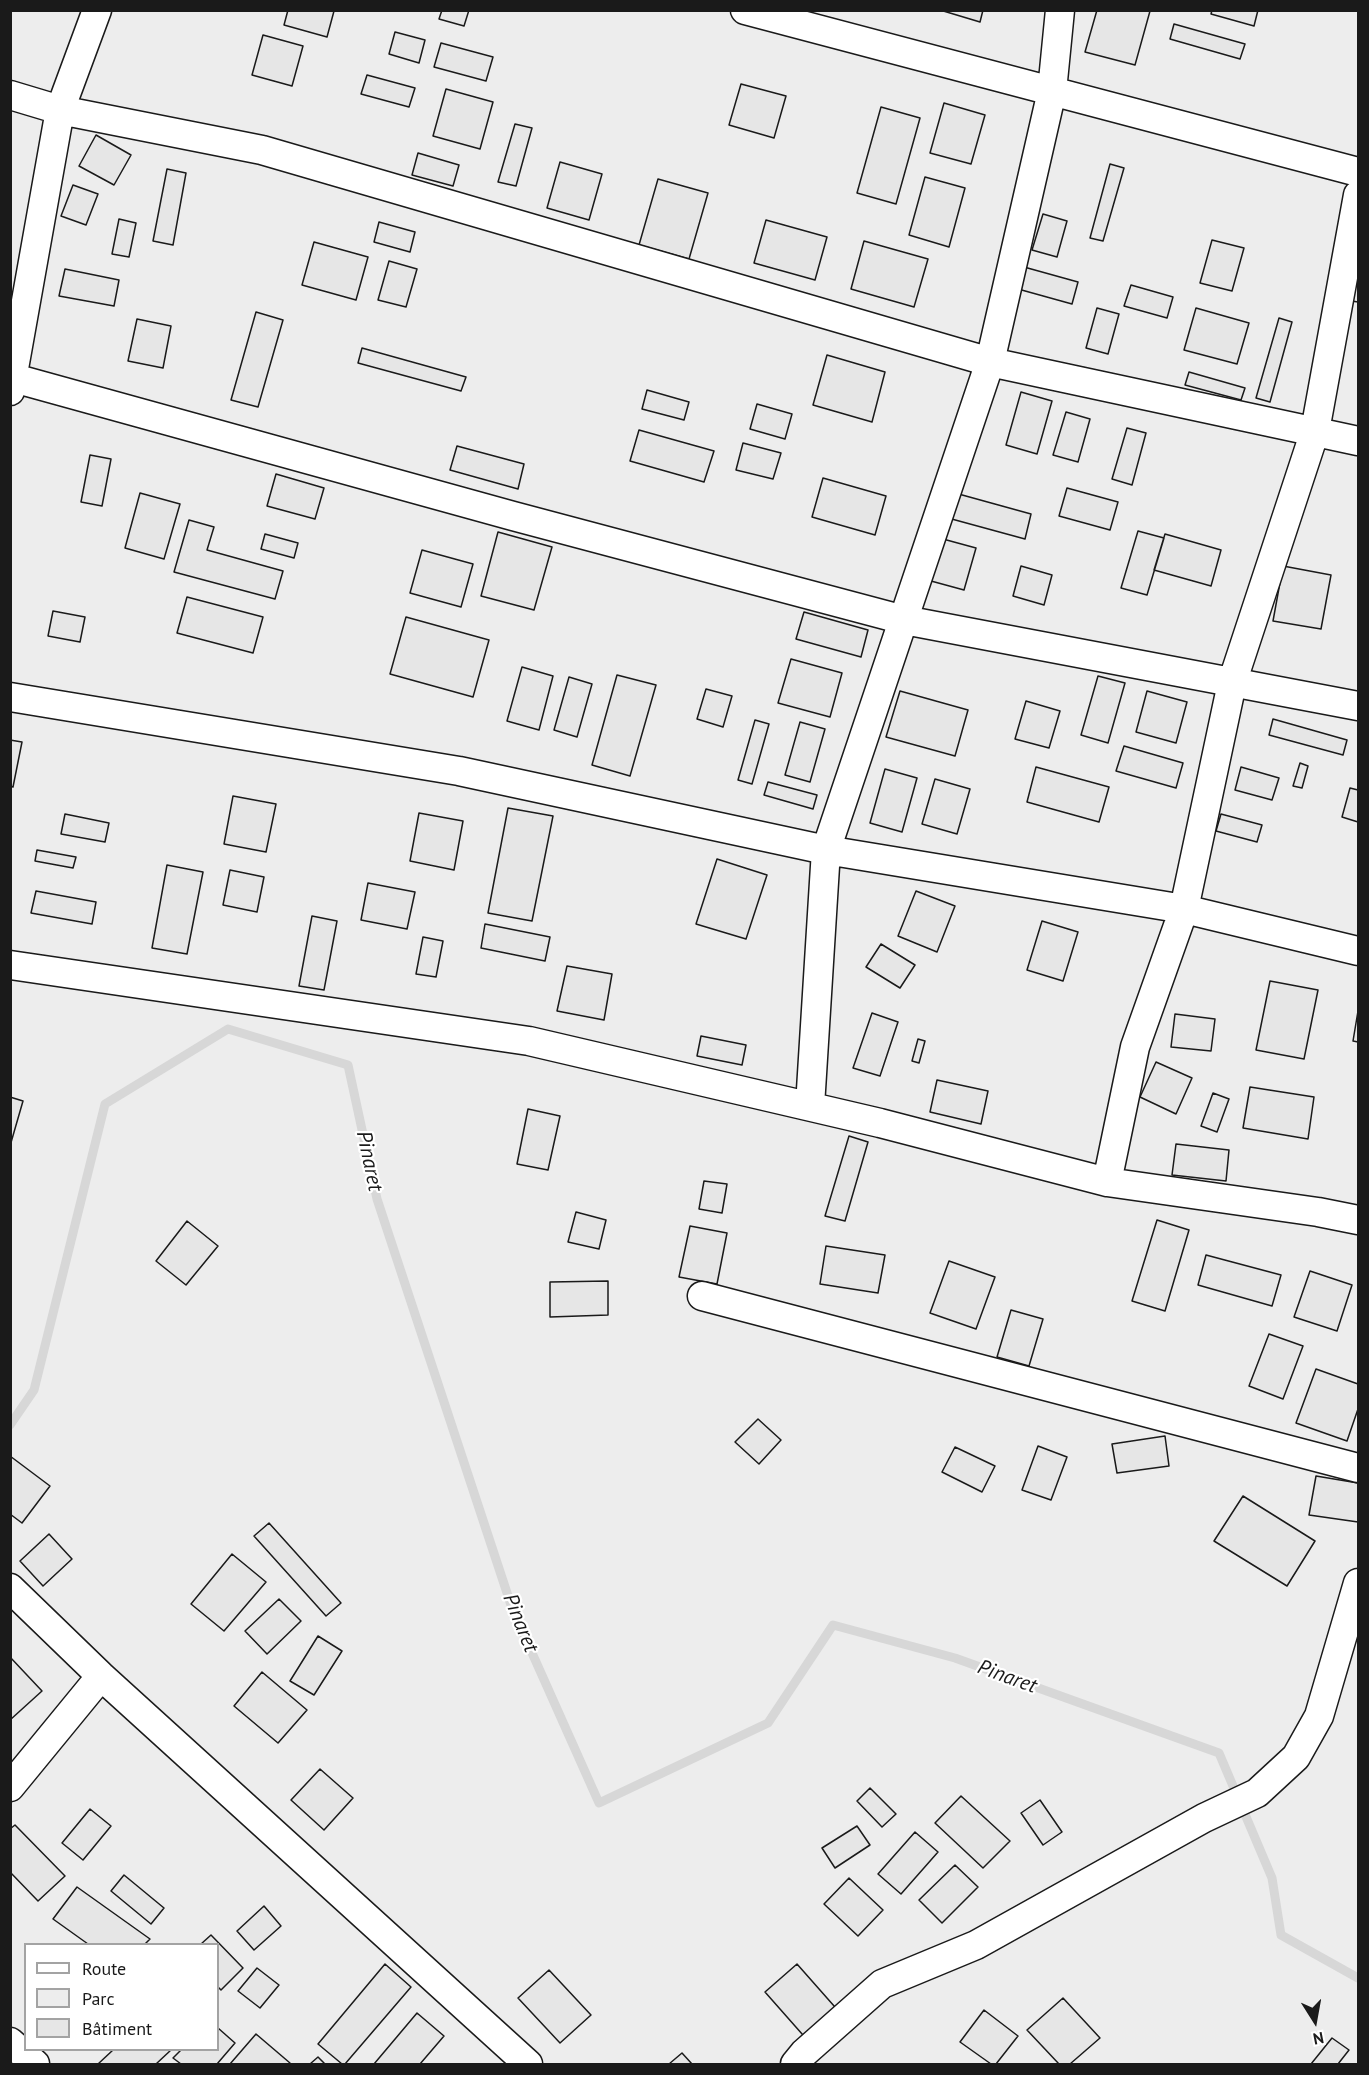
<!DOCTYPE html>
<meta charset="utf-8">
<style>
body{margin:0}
#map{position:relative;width:1369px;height:2075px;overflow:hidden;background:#fff;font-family:"PT Sans",sans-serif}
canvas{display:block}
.frame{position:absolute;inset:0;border:12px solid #1a1a1a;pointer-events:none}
.legend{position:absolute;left:24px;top:1943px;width:195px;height:108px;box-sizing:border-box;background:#fff;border:2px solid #a3a3a3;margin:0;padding:8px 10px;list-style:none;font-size:18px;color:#1a1a1a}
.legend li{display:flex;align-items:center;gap:12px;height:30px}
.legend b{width:30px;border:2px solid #a3a3a3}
.north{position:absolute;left:1285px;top:1991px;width:60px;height:60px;-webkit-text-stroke:4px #fff;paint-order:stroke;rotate:169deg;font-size:16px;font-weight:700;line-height:24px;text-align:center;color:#1a1a1a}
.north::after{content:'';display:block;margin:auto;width:21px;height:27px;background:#1a1a1a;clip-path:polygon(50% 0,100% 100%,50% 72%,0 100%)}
</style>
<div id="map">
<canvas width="1369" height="2075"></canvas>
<div class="frame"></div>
<ul class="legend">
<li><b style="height:8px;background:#fff"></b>Route</li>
<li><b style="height:16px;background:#ededed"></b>Parc</li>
<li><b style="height:16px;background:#e6e6e6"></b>Bâtiment</li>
</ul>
<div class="north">N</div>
</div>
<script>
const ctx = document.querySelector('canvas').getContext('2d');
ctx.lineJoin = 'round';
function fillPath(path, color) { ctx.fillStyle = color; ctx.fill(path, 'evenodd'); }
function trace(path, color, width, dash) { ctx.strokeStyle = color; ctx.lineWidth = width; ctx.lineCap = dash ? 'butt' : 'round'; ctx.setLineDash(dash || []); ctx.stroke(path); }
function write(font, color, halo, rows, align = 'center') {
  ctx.font = font + ' "PT Sans",sans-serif'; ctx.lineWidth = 4.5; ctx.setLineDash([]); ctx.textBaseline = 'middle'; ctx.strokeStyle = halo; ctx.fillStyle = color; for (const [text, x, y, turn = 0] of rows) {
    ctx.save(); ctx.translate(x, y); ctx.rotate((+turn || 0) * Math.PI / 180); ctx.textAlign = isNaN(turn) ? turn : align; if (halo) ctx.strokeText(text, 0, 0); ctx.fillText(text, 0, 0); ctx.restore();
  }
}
const green = new Path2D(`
 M 11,11 L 1358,11 L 1358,2064 L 11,2064 ZM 26,1944 L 218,1944 L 218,2050 L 26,2050 Z`);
const stream = new Path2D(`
 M 10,1425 L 34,1390 L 105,1104 L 228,1029 L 348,1065 L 377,1199 L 512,1608 L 599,1803 L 768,1723 L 833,1625 L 955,1658 L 1219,1753 L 1272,1878 L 1281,1935 L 1358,1978`);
const building = new Path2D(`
 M 288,10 L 334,11 L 327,37 L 284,25 Z
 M 442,10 L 469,10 L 464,26 L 439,19 Z
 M 940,10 L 983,10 L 980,22 Z
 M 1097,10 L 1150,11 L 1135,65 L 1085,52 Z
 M 1212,10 L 1258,10 L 1254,26 L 1211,14 Z
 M 1174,24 L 1245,44 L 1240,59 L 1170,39 Z
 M 395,32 L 425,40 L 419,63 L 389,54 Z
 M 263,35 L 303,46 L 292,86 L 252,75 Z
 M 441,43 L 493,57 L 486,81 L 434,67 Z
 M 367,75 L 415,88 L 409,107 L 361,94 Z
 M 741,84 L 786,96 L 774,138 L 729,125 Z
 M 446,89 L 493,102 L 480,149 L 433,136 Z
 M 944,103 L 985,115 L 971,164 L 930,153 Z
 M 881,107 L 920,118 L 896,204 L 857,193 Z
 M 515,124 L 532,128 L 516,186 L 498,182 Z
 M 96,135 L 131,155 L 114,185 L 79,166 Z
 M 418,153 L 459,165 L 453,186 L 412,175 Z
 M 560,162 L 602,174 L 589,220 L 547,208 Z
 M 1110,164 L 1124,168 L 1103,241 L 1090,238 Z
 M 167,169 L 186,173 L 173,245 L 153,241 Z
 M 925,177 L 965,188 L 949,247 L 909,235 Z
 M 658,179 L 708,193 L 689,259 L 639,245 Z
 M 73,185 L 98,194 L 86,225 L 61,216 Z
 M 1043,214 L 1067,221 L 1057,257 L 1032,250 Z
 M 119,219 L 136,223 L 129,257 L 112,254 Z
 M 766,220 L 827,237 L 815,280 L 754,263 Z
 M 379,222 L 415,232 L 410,252 L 374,242 Z
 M 1212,240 L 1244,248 L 1232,291 L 1200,283 Z
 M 864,241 L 928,259 L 914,307 L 851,289 Z
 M 314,242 L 368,257 L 356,300 L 302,285 Z
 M 389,261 L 417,269 L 406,307 L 378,300 Z
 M 1024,267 L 1078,282 L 1072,304 L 1018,289 Z
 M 65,269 L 119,280 L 114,306 L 59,296 Z
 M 1349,278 L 1358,280 L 1358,302 L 1345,300 Z
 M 1131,285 L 1173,297 L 1167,318 L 1124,306 Z
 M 1097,308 L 1119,314 L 1108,354 L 1086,348 Z
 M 1196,308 L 1249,323 L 1237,364 L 1184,350 Z
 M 256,312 L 283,320 L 258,407 L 231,400 Z
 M 1279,318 L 1292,322 L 1270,402 L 1256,398 Z
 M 137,319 L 171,326 L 163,368 L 128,361 Z
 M 362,348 L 466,377 L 461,391 L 358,363 Z
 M 827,355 L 885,372 L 872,422 L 813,405 Z
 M 1189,372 L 1245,388 L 1241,400 L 1185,385 Z
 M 647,390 L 689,402 L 684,420 L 642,409 Z
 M 1021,392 L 1052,401 L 1037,454 L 1006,445 Z
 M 757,404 L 792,414 L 785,439 L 750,429 Z
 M 1066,412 L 1090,419 L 1078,462 L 1053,455 Z
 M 1127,428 L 1146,433 L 1132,485 L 1112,479 Z
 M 639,430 L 714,451 L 704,482 L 630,461 Z
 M 743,443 L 781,453 L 773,479 L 736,470 Z
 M 457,446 L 524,464 L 518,489 L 450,470 Z
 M 90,455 L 111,459 L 102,506 L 81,502 Z
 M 276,474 L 324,488 L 315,519 L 267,506 Z
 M 823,478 L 886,496 L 875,535 L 812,517 Z
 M 1067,488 L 1118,502 L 1110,530 L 1059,516 Z
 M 140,493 L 180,504 L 164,559 L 125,548 Z
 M 955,493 L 1031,514 L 1025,539 L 948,518 Z
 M 189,520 L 214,527 L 207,550 L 283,571 L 275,599 L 174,572 Z
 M 1138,531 L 1164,538 L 1147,595 L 1121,588 Z
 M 498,532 L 552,547 L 534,610 L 481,596 Z
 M 265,534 L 298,543 L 294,558 L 261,549 Z
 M 1165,534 L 1221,550 L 1211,586 L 1154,570 Z
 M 943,539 L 976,548 L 964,590 L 931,581 Z
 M 422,550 L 473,564 L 461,607 L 410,593 Z
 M 1021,566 L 1052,575 L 1044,605 L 1013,596 Z
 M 1283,566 L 1331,575 L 1321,629 L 1273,621 Z
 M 187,597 L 263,617 L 253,653 L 177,633 Z
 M 53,611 L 85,617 L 80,642 L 48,636 Z
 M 804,612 L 868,630 L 861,657 L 796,639 Z
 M 406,617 L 489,640 L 473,697 L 390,674 Z
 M 791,659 L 842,673 L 830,717 L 778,703 Z
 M 522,667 L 553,676 L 539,730 L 507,721 Z
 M 617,675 L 656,685 L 630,776 L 592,765 Z
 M 1098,676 L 1125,683 L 1108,743 L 1081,735 Z
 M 569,677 L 592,684 L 577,737 L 554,730 Z
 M 706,689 L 732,696 L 723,727 L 697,719 Z
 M 900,691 L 968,710 L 955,756 L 886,737 Z
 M 1147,691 L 1187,702 L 1176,743 L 1136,732 Z
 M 1026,701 L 1060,711 L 1049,748 L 1015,739 Z
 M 1273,719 L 1347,740 L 1343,755 L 1269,735 Z
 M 755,720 L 769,724 L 752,784 L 738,780 Z
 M 800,722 L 825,729 L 810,782 L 785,775 Z
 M 10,740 L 22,742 L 13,787 L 10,786 Z
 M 1124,746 L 1183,763 L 1176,788 L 1116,771 Z
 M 1300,763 L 1308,766 L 1302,788 L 1293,786 Z
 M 1036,767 L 1109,787 L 1099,822 L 1027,802 Z
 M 1241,767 L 1279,778 L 1272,800 L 1235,790 Z
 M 885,769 L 917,778 L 902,832 L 870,823 Z
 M 935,779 L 970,789 L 957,834 L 922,824 Z
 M 768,782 L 817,795 L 813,809 L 764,795 Z
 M 1350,788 L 1358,790 L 1358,822 L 1342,817 Z
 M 233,796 L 276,804 L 266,852 L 224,844 Z
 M 508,808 L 553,816 L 532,921 L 488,913 Z
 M 419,813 L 463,821 L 454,870 L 410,861 Z
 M 65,814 L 109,823 L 105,842 L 61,834 Z
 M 1221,814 L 1262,825 L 1257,842 L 1216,831 Z
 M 37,850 L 76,857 L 73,868 L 35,861 Z
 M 717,859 L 767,875 L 746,939 L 696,924 Z
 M 167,865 L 203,872 L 187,954 L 152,948 Z
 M 230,870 L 264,877 L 257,912 L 223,905 Z
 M 368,883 L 415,892 L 407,929 L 361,920 Z
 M 36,891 L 96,902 L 92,924 L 31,913 Z
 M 916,891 L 955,906 L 937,952 L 898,936 Z
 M 312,916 L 337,921 L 324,990 L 299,986 Z
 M 1042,921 L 1078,932 L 1063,981 L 1027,970 Z
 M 485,924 L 550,937 L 545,961 L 481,948 Z
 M 423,937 L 443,941 L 436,977 L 416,974 Z
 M 881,944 L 915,965 L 900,988 L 866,967 Z
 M 567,966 L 612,974 L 604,1020 L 557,1011 Z
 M 1270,981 L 1318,990 L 1304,1059 L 1256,1050 Z
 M 1358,1011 L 1358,1042 L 1353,1041 Z
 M 872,1013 L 898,1022 L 880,1076 L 853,1068 Z
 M 1175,1014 L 1215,1019 L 1211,1051 L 1171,1047 Z
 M 701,1036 L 746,1045 L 742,1065 L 697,1056 Z
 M 918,1039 L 925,1041 L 919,1063 L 912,1061 Z
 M 1156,1062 L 1192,1078 L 1176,1114 L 1140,1097 Z
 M 937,1080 L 988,1091 L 981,1124 L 930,1112 Z
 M 1250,1087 L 1314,1097 L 1308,1139 L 1243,1128 Z
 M 1213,1093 L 1229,1099 L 1217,1132 L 1201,1126 Z
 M 10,1097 L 23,1101 L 10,1146 Z
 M 528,1109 L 560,1116 L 548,1170 L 517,1164 Z
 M 849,1136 L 868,1142 L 845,1221 L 825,1216 Z
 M 1176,1144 L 1229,1150 L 1226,1181 L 1172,1175 Z
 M 704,1181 L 727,1184 L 722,1213 L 699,1209 Z
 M 576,1212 L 606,1220 L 599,1249 L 568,1242 Z
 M 1157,1220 L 1189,1230 L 1165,1311 L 1132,1301 Z
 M 187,1221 L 218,1246 L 186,1285 L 156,1261 Z
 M 690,1226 L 727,1233 L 717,1284 L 679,1277 Z
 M 826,1246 L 885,1255 L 878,1293 L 820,1284 Z
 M 1206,1255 L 1281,1275 L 1272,1306 L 1198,1285 Z
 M 949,1261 L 995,1277 L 976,1329 L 930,1313 Z
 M 1310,1271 L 1352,1285 L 1337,1331 L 1294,1317 Z
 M 608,1281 L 608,1315 L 550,1317 L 550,1282 Z
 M 1011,1310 L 1043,1319 L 1029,1366 L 997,1357 Z
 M 1269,1334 L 1303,1346 L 1283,1399 L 1249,1386 Z
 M 1316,1369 L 1358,1384 L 1358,1409 L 1347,1441 L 1296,1423 Z
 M 758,1419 L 781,1440 L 759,1464 L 735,1442 Z
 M 1165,1436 L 1169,1466 L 1117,1473 L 1112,1444 Z
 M 1038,1446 L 1067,1457 L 1051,1500 L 1022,1490 Z
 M 955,1447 L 995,1466 L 982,1492 L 942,1472 Z
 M 10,1456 L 50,1486 L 22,1523 L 10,1514 Z
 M 1316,1476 L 1358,1483 L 1358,1522 L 1309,1515 Z
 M 1243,1496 L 1315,1541 L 1287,1586 L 1214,1541 Z
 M 269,1523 L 341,1603 L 326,1616 L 254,1536 Z
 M 49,1534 L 72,1559 L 43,1586 L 20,1561 Z
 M 232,1554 L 266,1582 L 224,1631 L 191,1604 Z
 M 279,1599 L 301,1621 L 267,1654 L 245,1631 Z
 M 318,1636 L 342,1651 L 314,1695 L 290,1681 Z
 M 10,1657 L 42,1691 L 10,1720 Z
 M 262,1672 L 307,1710 L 278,1743 L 234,1706 Z
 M 320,1769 L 353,1798 L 324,1830 L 291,1800 Z
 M 870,1788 L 896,1814 L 882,1827 L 857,1801 Z
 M 961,1796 L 1010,1841 L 983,1868 L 935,1823 Z
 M 1040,1800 L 1062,1832 L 1043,1845 L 1021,1813 Z
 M 90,1809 L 111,1826 L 83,1860 L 62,1843 Z
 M 15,1825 L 65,1876 L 38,1901 L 10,1872 L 10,1829 Z
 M 857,1826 L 870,1845 L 835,1868 L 822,1848 Z
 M 915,1832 L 938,1852 L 901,1894 L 878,1874 Z
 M 955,1865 L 978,1887 L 942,1923 L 919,1900 Z
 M 124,1875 L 164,1908 L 151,1924 L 111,1891 Z
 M 849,1878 L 883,1910 L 858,1936 L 824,1904 Z
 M 77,1887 L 150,1939 L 145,1944 L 88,1944 L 53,1919 Z
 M 264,1906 L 281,1926 L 254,1950 L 237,1931 Z
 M 211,1935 L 243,1968 L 221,1990 L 218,1987 L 218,1944 L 201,1944 Z
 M 385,1964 L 411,1987 L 345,2064 L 342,2064 L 318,2044 Z
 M 797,1964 L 842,2015 L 810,2043 L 765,1992 Z
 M 257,1968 L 279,1985 L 260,2008 L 238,1991 Z
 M 549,1970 L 591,2015 L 560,2043 L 518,1998 Z
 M 1063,1998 L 1100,2038 L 1070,2064 L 1059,2064 L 1027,2030 Z
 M 984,2010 L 1018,2036 L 996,2064 L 991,2064 L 960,2042 Z
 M 417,2013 L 444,2036 L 420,2064 L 374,2064 Z
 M 218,2028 L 235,2043 L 217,2064 L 181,2064 L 173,2058 L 181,2050 L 218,2050 Z
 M 256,2034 L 290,2063 L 289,2064 L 230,2064 Z
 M 1332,2038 L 1349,2050 L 1338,2064 L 1311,2064 Z
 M 113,2050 L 171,2050 L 156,2064 L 98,2064 Z
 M 682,2053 L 692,2064 L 669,2064 Z
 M 318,2057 L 325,2064 L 310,2064 Z`);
const minor = new Path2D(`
 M 745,10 L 1358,172
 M 10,95 L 60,110 L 262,150 L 990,362 L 1358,441
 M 10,377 L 513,516 L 904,620 L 1358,706
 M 10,391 L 60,110 L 97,10
 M 10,697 L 459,771 L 826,850 L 1184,909 L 1358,951
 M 10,965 L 529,1041 L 880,1123 L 1107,1182 L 1318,1212 L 1358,1220
 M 810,1106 L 826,850 L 990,362 L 1052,91 L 1060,10
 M 1107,1182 L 1135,1047 L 1184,909 L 1232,683 L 1315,431 L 1358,195
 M 702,1296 L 1358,1468
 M 10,1588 L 101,1676 L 528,2064
 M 10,1787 L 101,1676
 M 10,2042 L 35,2064
 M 795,2064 L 804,2053 L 882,1984 L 976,1945 L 1204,1818 L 1257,1793 L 1296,1757 L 1319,1716 L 1358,1583`);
const waterNames = [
 ["Pinaret",369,1161,78],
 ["Pinaret",520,1623,68],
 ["Pinaret",1007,1677,20]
];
fillPath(green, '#ededed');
trace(green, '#6a6a6a', 1.5);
trace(stream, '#d7d7d7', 9);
fillPath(building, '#e6e6e6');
trace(building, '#1a1a1a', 1.5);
trace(minor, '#1a1a1a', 31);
trace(minor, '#fff', 28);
write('italic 21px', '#1a1a1a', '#fff', waterNames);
</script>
